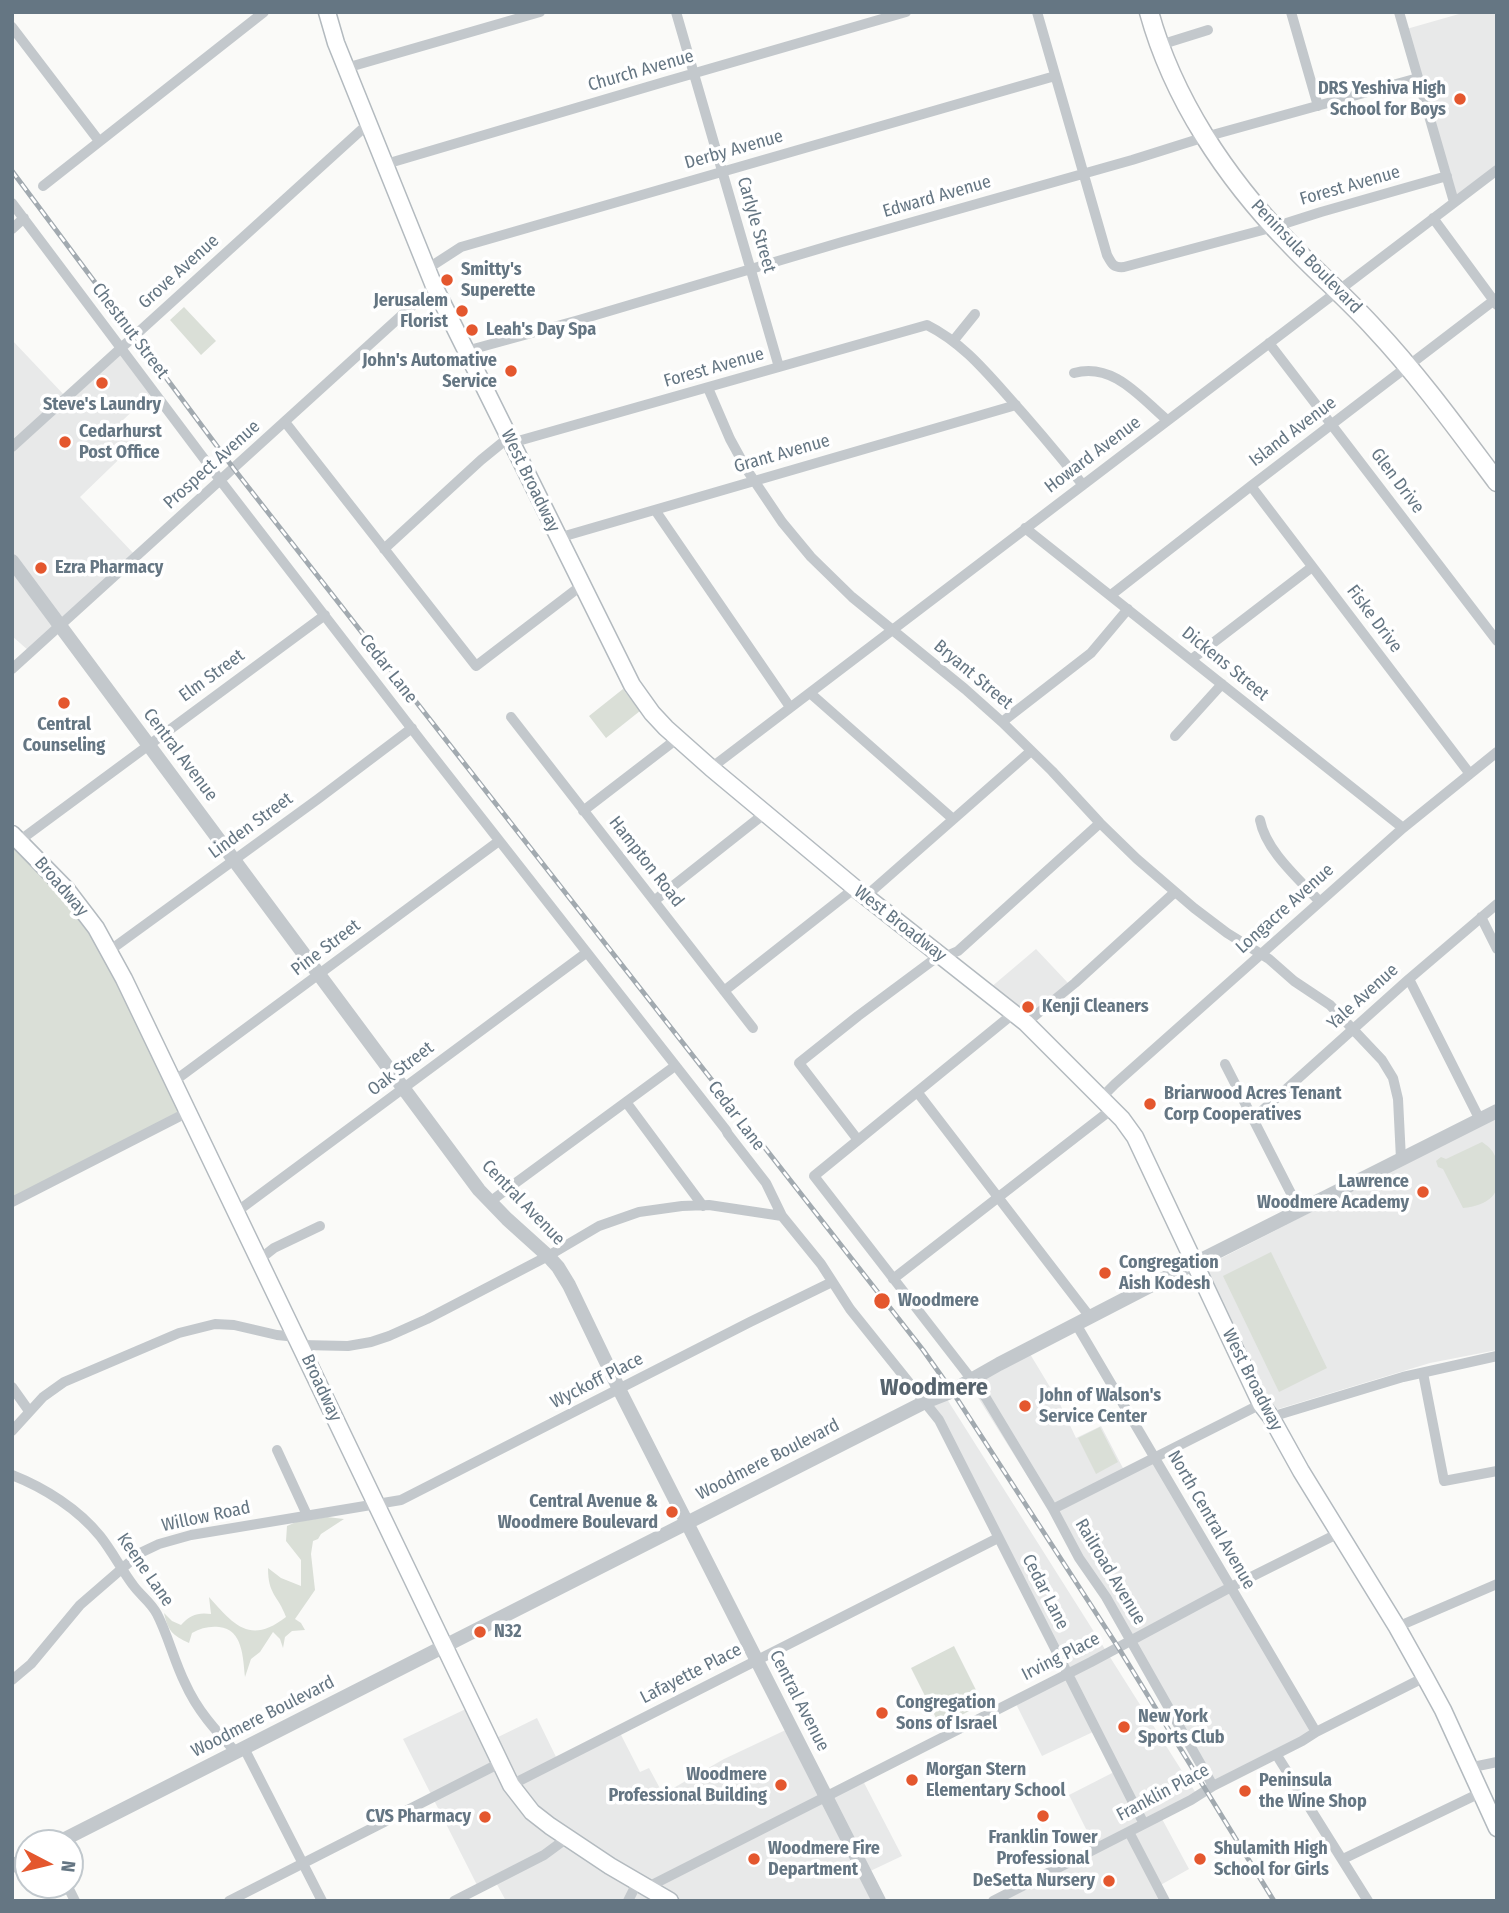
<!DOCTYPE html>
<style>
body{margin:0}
#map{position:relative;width:1509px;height:1913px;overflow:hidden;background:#fafaf8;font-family:"Fira Sans Condensed",sans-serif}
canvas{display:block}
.frame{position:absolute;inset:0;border:14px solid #657683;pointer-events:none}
.north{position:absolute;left:14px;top:1829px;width:70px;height:70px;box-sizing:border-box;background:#fff;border:2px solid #c1c8cd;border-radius:50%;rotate:97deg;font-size:19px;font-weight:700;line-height:28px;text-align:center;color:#657683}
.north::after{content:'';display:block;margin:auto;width:24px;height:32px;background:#e4572e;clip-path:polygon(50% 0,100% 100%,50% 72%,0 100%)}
</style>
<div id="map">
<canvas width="1509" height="1913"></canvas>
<div class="frame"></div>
<div class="north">N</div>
</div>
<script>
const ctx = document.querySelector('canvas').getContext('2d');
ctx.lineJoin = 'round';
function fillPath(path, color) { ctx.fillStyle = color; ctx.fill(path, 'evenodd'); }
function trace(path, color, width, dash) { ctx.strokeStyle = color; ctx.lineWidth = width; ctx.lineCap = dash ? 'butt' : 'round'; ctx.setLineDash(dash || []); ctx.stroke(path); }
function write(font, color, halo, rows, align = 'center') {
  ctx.font = font + ' "Fira Sans Condensed",sans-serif'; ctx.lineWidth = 7; ctx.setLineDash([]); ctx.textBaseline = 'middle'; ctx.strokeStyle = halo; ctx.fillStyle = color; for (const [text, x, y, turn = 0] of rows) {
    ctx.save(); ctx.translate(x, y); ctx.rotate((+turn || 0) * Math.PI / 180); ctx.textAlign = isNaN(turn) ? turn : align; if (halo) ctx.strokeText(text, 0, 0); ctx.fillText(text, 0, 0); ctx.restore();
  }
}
const built = new Path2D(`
 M 1466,12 L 1497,12 L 1497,168 L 1454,200 L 1403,30 Z
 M 12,340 L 66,397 L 124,347 L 155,390 L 123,420 L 139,440 L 80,497 L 135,555 L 29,651 L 12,636 Z
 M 1036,949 L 1068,983 L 1028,1021 L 990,988 Z
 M 1497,1117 L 1497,1350 L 1430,1363 L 1275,1410 L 1204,1267 Z
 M 1027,1349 L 1059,1402 L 1076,1438 L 1101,1426 L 1125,1472 L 1156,1454 L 1316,1732 L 1213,1786 L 1079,1558 L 967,1380 Z
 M 945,1396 L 1199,1798 L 1161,1817 L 1189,1869 L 1157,1887 L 1164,1901 L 986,1901 L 1095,1847 L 1069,1795 L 1116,1771 L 1095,1731 L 1042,1756 L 1013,1698 L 1068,1673 L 927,1403 Z
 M 472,1706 L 490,1741 L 537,1718 L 558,1761 L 619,1731 L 640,1772 L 649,1768 L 663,1794 L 724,1759 L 792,1727 L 825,1794 L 860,1775 L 902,1856 L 864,1874 L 879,1901 L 506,1901 L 494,1879 L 478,1887 L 403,1739 Z`);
const green = new Path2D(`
 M 184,307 L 216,341 L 201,355 L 170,320 Z
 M 623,689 L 640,711 L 606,738 L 589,716 Z
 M 12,838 L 90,928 L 180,1111 L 12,1200 Z
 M 1482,1142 C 1494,1150 1497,1156 1497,1171 C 1497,1176 1498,1183 1497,1188 C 1493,1202 1475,1207 1463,1208 L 1443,1169 L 1438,1167 L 1436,1161 L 1441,1157 L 1446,1159 Z
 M 1271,1252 L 1327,1368 L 1279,1392 L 1223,1276 Z
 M 1100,1427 L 1118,1462 L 1096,1474 L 1078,1438 Z
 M 327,1517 L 344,1519 L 321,1534 L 318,1539 L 313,1541 L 311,1554 L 315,1590 L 295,1619 L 301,1623 L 305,1630 L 292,1631 L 285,1637 L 283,1648 L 280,1639 L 273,1632 L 260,1652 L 251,1659 L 245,1677 C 243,1658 243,1629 219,1627 C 209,1626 201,1628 192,1633 L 189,1643 C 172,1635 168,1631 164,1613 L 172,1621 L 181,1625 C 190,1615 198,1612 211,1614 L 209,1597 C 234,1625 250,1645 286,1617 C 278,1595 268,1595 268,1568 L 281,1578 L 301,1586 L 301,1560 L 286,1541 L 287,1526 L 296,1522 Z
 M 954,1646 L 983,1704 L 940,1726 L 911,1668 Z`);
const minor = new Path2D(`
 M 676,12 L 779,367
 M 1037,12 L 1107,255 C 1112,264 1113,268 1124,267 L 1274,227 L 1321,212 L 1447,176
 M 1291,12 L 1318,106
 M 1399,12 L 1454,202
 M 12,27 L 99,141
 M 1160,45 L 1208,30
 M 346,68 L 540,12
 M 386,164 L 664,82 L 906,12
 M 43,186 L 264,12
 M 12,203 L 220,480 L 422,742 L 726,1130 L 728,1134 L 766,1183 L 782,1216 L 821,1264 L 850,1309 L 939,1420 L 1144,1824
 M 1433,218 L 1497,305
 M 12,229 L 24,218
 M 427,269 L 461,247 L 1055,76
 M 954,340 L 975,314
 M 1269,343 L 1497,641
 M 466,351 L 579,320 L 842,242 L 1132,160 L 1205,137 L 1418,78
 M 1074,373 C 1113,362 1140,397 1167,420
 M 708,388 L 730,439 L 747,470 L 782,522 L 811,557 L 852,597 L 965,689 L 1002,722 L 1052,771 L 1100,823 L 1137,859 L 1194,908 L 1227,933 L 1269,959 L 1294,981 L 1330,1005 L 1382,1060 L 1393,1078 L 1398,1099 L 1401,1159
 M 285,422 L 476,666 L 582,585
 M 511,443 L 927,325 C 959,341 981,366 1005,393 C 1032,423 1058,454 1083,485
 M 12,447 L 369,123
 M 1251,486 L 1470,774
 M 655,510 L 790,707
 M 1025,528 L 1403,828
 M 558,538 L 1016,405
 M 384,549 L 481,460 L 508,438
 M 1111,595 L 1251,486 L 1497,298
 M 1192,659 L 1312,567
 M 12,669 L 434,286
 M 810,693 L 953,819
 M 511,717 L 753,1028
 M 1002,722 L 1091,653 L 1128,609
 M 1175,736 L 1222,684
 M 711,768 L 1497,170
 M 583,811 L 678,738
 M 1260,820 C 1266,851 1298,878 1319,901
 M 19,841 L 325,615
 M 866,896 L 1031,751
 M 654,901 L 764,814
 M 1481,917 L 1497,949
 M 109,951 L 318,799 L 412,728
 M 1409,979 L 1480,1120
 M 724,991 L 855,888
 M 1014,1013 L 814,1176 L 986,1398 L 1053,1509 L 1079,1558 L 1106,1597 L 1213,1786
 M 1026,1023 L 1075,983 L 1175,892
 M 1225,1064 L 1300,1211
 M 173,1082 L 499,841
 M 918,1093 L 1090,1317
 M 1101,1098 L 1115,1084 L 1403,828 L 1497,752
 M 626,1102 L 703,1206
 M 1254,1118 L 1409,979 L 1497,904
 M 858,1140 L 799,1063 L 858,1016 L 936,958 L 944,957 L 958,951 L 1100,823
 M 491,1201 L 675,1066
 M 12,1202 L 188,1112
 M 235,1213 L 586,953
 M 260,1259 L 274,1248 L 320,1226
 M 893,1279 L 1112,1109
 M 1076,1324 L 1316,1732
 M 301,1345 L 348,1346 L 371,1342 L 389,1336 L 427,1319 L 548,1256 L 599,1226 L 639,1212 L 682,1206 L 709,1205 L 782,1216
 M 1423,1373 L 1444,1481 L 1497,1471
 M 12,1387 L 29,1411
 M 1271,1417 L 1403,1377 L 1497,1356
 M 12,1431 L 43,1397 L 64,1382 L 179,1333 L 215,1324 L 234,1325 L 277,1335 L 297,1337
 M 277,1450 L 307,1515
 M 12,1475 C 45,1488 78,1509 100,1536 C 112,1551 121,1569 133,1585 C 140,1595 151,1602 157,1614 C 168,1635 174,1661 185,1683 C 197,1710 215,1730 236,1752
 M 1053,1509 L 1261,1404
 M 1397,1627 L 1497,1584
 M 12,1680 L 31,1664 L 80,1605 L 140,1553 L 159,1544 L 191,1535 L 401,1500 L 750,1322 L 832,1282
 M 244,1748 L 322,1901
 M 1276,1754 L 1368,1901
 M 1468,1768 L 1497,1762
 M 511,1785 L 998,1538
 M 1129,1832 L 1165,1901
 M 1343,1859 L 1480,1793
 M 67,1885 L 75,1901
 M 648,1887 L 1091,1662 L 1229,1588 L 1339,1533
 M 229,1901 L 500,1763
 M 454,1901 L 544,1855 L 567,1838
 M 628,1901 L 638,1881
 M 993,1901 L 1191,1800 L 1213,1786 L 1302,1741 L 1316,1732 L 1425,1677`);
const tertiary = new Path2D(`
 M 12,561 L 479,1190 L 507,1219 L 548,1256 L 558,1267 L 569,1285 L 619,1389 L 879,1901
 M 57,1843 L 925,1402 L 948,1393 L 999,1364 L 1179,1271 L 1497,1111
 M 12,1866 L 28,1858`);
const secondary = new Path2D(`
 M 327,12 L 336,43 L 434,286 L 632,685 L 652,713 L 666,728 L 711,768 L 855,888 L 1026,1023 L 1122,1119 L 1135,1137 L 1261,1404 L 1271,1417 L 1301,1471 L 1397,1627 L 1425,1677 L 1443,1710 L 1497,1828
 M 12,834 L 67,890 L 96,928 L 124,979 L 511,1785 L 532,1812 L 550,1826 L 610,1866 L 670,1901`);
const primary = new Path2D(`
 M 1149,12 C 1173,99 1226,178 1288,242 C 1316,272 1347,298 1374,328 C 1419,376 1458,430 1497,482`);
const rail = new Path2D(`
 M 12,171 L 234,469 L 923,1350 L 952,1391 L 1118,1647 L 1274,1901`);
const markers = [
 [1460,99,7,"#e4572e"],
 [447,280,7,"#e4572e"],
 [462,311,7,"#e4572e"],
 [472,330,7,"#e4572e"],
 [511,371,7,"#e4572e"],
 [102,383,7,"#e4572e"],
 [65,442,7,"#e4572e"],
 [41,568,7,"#e4572e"],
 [64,703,7,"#e4572e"],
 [1028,1007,7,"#e4572e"],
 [1150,1104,7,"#e4572e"],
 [1423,1192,7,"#e4572e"],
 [1105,1273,7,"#e4572e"],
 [882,1301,9,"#e4572e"],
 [1025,1406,7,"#e4572e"],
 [672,1512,7,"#e4572e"],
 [480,1632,7,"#e4572e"],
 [882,1713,7,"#e4572e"],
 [1124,1727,7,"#e4572e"],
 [912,1780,7,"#e4572e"],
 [781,1785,7,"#e4572e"],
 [1245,1791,7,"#e4572e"],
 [1043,1816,7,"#e4572e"],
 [485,1817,7,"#e4572e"],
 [754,1859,7,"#e4572e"],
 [1200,1859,7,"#e4572e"],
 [1109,1881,7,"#e4572e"]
];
const streetNames = [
 ["Church Avenue",641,71,-16],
 ["Derby Avenue",734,150,-16],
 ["Forest Avenue",1350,186,-16],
 ["Edward Avenue",937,197,-16],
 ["Carlyle Street",756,225,74],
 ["Peninsula Boulevard",1306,257,46],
 ["Grove Avenue",179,272,-42],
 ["Chestnut Street",130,331,53],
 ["Forest Avenue",714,368,-16],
 ["Island Avenue",1293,432,-37],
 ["Grant Avenue",782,454,-16],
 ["Howard Avenue",1093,455,-37],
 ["Prospect Avenue",212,465,-42],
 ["West Broadway",530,481,64],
 ["Glen Drive",1397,481,53],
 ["Fiske Drive",1374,619,53],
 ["Dickens Street",1225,664,39],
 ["Cedar Lane",388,669,52],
 ["Bryant Street",973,675,40],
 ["Elm Street",212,676,-36],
 ["Central Avenue",180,755,53],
 ["Linden Street",251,826,-36],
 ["Hampton Road",646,862,52],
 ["Broadway",61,887,49],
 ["Longacre Avenue",1285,909,-42],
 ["West Broadway",900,924,38],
 ["Pine Street",326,948,-37],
 ["Yale Avenue",1363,997,-42],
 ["Oak Street",401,1069,-37],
 ["Cedar Lane",736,1116,53],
 ["Central Avenue",523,1203,46],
 ["West Broadway",1252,1380,63],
 ["Wyckoff Place",597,1381,-27],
 ["Broadway",321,1388,65],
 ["Woodmere Boulevard",768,1460,-27],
 ["Willow Road",206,1517,-12],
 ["North Central Avenue",1211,1520,60],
 ["Keene Lane",145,1570,55],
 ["Railroad Avenue",1110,1572,59],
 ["Cedar Lane",1045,1592,63],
 ["Irving Place",1061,1657,-27],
 ["Lafayette Place",691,1674,-27],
 ["Central Avenue",799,1701,63],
 ["Woodmere Boulevard",263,1717,-27],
 ["Franklin Place",1163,1793,-28]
];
const poiNames = [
 ["DRS Yeshiva High",1446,89,"right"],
 ["School for Boys",1446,110,"right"],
 ["Smitty's",461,270],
 ["Superette",461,291],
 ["Jerusalem",448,301,"right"],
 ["Florist",448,322,"right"],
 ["Leah's Day Spa",486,330],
 ["John's Automative",497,361,"right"],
 ["Service",497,382,"right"],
 ["Steve's Laundry",102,405,"center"],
 ["Cedarhurst",79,432],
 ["Post Office",79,453],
 ["Ezra Pharmacy",55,568],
 ["Central",64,725,"center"],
 ["Counseling",64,746,"center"],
 ["Kenji Cleaners",1042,1007],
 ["Briarwood Acres Tenant",1164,1094],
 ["Corp Cooperatives",1164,1115],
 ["Lawrence",1409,1182,"right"],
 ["Woodmere Academy",1409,1203,"right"],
 ["Congregation",1119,1263],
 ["Aish Kodesh",1119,1284],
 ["Woodmere",898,1301],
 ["John of Walson's",1039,1396],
 ["Service Center",1039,1417],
 ["Central Avenue &",658,1502,"right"],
 ["Woodmere Boulevard",658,1523,"right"],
 ["N32",494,1632],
 ["Congregation",896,1703],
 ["Sons of Israel",896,1724],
 ["New York",1138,1717],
 ["Sports Club",1138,1738],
 ["Morgan Stern",926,1770],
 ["Elementary School",926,1791],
 ["Woodmere",767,1775,"right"],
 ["Professional Building",767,1796,"right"],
 ["Peninsula",1259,1781],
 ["the Wine Shop",1259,1802],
 ["CVS Pharmacy",471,1817,"right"],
 ["Franklin Tower",1043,1838,"center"],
 ["Professional",1043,1859,"center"],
 ["Woodmere Fire",768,1849],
 ["Department",768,1870],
 ["Shulamith High",1214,1849],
 ["School for Girls",1214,1870],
 ["DeSetta Nursery",1095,1881,"right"]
];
const districtNames = [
 ["Woodmere",934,1388]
];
fillPath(built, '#e8e9e9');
fillPath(green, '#dadfd7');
trace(secondary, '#b3babf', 19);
trace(primary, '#b5babe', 21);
trace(minor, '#c3c8cc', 10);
trace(tertiary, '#c3c8cc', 14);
trace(secondary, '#fff', 16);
trace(primary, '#fff', 18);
trace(rail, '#a2aab0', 5);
trace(rail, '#fff', 2.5, [8]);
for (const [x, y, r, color] of markers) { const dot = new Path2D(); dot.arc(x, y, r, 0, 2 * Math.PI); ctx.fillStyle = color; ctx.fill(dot); trace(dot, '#fff', 2.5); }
write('18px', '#657683', '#fff', streetNames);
write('bold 18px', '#657683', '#fff', poiNames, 'left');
write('bold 24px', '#57646e', '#fff', districtNames);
</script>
